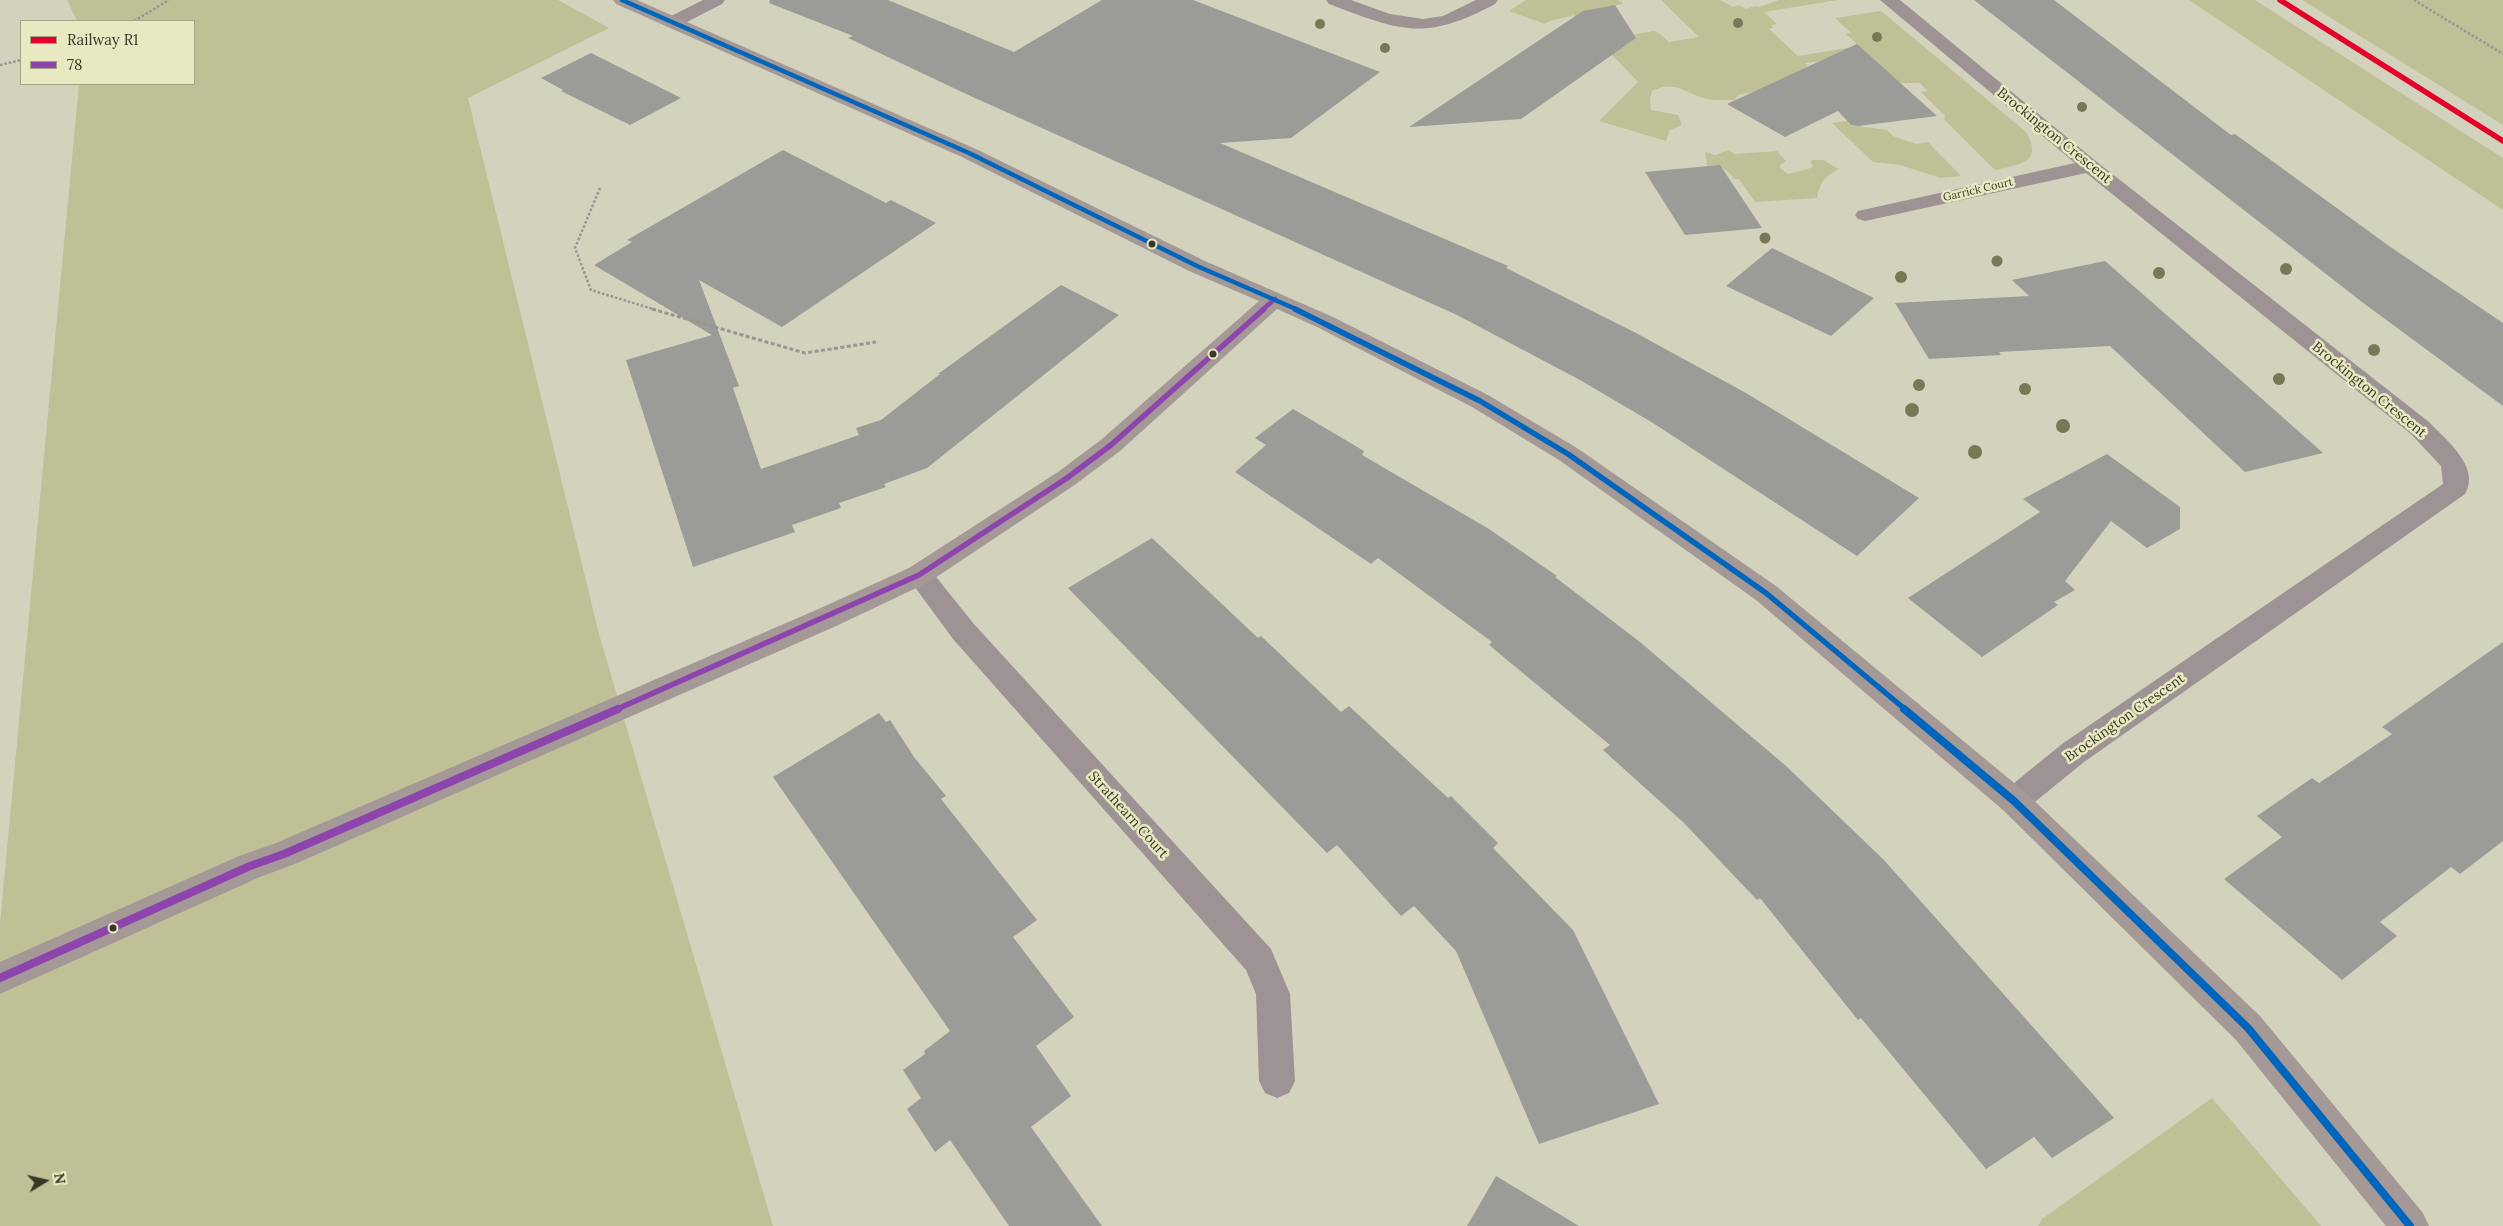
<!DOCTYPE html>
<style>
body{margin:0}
#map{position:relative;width:2503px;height:1226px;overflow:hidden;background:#d3d3bd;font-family:Lora,serif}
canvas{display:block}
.legend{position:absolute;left:20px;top:20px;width:175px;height:65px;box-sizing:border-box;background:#e9e9c1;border:1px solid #a2a284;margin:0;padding:6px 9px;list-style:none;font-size:15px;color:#383828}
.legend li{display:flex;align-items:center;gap:10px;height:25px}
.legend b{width:25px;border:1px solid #a2a284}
.north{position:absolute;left:20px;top:1156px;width:50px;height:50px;-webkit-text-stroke:4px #e9e9c1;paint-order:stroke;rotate:81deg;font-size:14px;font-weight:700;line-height:20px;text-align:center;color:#383828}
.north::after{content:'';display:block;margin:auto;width:18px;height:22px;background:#383828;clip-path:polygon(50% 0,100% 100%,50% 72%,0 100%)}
</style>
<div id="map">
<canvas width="2503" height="1226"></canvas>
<ul class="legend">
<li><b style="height:6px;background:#e4002b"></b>Railway R1</li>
<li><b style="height:6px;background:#8e44ad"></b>78</li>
</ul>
<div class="north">N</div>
</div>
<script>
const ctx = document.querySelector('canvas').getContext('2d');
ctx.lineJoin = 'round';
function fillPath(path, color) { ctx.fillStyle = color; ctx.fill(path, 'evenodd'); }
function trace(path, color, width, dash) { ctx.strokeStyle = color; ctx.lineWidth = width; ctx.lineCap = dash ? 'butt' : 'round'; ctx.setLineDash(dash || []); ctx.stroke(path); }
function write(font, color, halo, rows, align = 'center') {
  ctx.font = font + ' Lora,serif'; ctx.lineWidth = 5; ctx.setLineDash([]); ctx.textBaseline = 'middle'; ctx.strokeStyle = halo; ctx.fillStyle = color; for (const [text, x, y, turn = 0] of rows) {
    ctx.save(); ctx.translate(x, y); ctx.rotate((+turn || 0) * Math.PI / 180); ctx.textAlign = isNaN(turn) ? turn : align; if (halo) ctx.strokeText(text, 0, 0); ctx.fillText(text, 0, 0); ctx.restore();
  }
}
const green = new Path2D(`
 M 67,0 L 558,0 L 609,28 L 468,98 L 599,634 L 773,1226 L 0,1226 L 0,923 L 79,84 L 194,84 L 194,21 L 77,21 Z
 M 1526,0 L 1618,0 L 1623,4 L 1582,12 L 1609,39 L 1654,31 L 1659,33 L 1669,42 L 1699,37 L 1661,0 L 1720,0 L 1733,7 L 1739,5 L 1746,9 L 1755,6 L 1759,7 L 1779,0 L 1838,0 L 1764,12 L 1777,24 L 1771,25 L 1773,28 L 1769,29 L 1798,56 L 1859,46 L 1846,34 L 1851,33 L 1835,18 L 1881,11 L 2026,132 C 2044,163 2020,164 1995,170 L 1944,119 L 1945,116 L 1921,92 L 1927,91 L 1920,83 L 1895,83 L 1869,57 L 1805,63 L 1827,89 L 1753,92 L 1738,95 L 1735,100 L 1731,100 C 1721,100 1710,101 1700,97 C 1680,90 1675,81 1652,91 L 1650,99 L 1651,110 L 1678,115 L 1682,125 L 1670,130 L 1666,141 L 1599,121 L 1638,82 L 1574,15 C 1565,19 1552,18 1545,24 L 1509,11 Z
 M 2189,0 L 2255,0 L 2503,158 L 2503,210 Z
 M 2302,0 L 2503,0 L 2503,125 Z
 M 1847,121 L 1851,125 L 1887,130 L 1893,136 L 1916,144 L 1928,142 L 1961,176 L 1941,178 L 1900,165 L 1873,162 L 1832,123 Z
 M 1728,150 L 1735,154 L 1777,151 L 1786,161 L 1780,165 L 1780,168 L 1788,174 L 1811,168 L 1813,166 L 1811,163 L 1812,160 L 1823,160 L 1839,169 C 1825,176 1820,182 1817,198 L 1755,202 L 1739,179 L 1734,179 C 1725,166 1721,167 1707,166 L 1705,152 L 1715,155 Z
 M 2212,1098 L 2321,1226 L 2038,1226 L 2042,1219 Z`);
const building = new Path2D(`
 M 770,0 L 888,0 L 1014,52 L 1102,0 L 1193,0 L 1380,72 L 1291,138 L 1220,143 L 1508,266 L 1506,268 L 1636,333 L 1746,393 L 1919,498 L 1857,556 L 1653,423 L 1580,380 L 1457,315 L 964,93 L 848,38 L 853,36 L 769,3 Z
 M 1974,0 L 2054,0 L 2231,135 L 2235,134 L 2389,246 L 2503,323 L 2503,406 L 2362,302 Z
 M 1615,5 L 1636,38 L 1521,119 L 1409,127 L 1583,11 Z
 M 1857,44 L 1937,116 L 1858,126 L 1851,125 L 1838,111 L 1785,137 L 1727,104 Z
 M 591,53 L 681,98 L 630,125 L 561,91 L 563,90 L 541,78 Z
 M 783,150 L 886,203 L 891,200 L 936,223 L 782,327 L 699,280 L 739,386 L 733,388 L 761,469 L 859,435 L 856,428 L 881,420 L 940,374 L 938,374 L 1061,285 L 1119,315 L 927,468 L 884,484 L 886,487 L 839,503 L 841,508 L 792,525 L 795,532 L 693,567 L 626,360 L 712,335 L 594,265 L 632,242 L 627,240 Z
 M 1720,165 L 1762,228 L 1685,235 L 1645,172 Z
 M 1772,248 L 1874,298 L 1831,336 L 1726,286 Z
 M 2105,261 L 2235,375 L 2323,453 L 2245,472 L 2110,346 L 1999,352 L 2001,355 L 1929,359 L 1895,303 L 2029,296 L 2012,280 Z
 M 1293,409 L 1364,451 L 1362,455 L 1489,529 L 1557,576 L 1555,577 L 1640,642 L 1786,766 L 1884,860 L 2114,1118 L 2052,1158 L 2034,1137 L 1986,1169 L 1861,1018 L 1858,1020 L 1760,898 L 1757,900 L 1684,823 L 1603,750 L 1610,745 L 1489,645 L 1492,642 L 1378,558 L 1371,564 L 1235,472 L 1266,445 L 1255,438 Z
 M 2107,454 L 2180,507 L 2180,529 L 2147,548 L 2111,521 L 2065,581 L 2075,590 L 2054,602 L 2058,605 L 1982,657 L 1908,598 L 2040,512 L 2023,499 Z
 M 1152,538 L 1258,638 L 1261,636 L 1341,712 L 1349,706 L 1448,798 L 1451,796 L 1498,843 L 1493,848 L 1573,930 L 1659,1104 L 1539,1144 L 1456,951 L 1414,906 L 1401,916 L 1337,845 L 1327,853 L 1068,588 Z
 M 2503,642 L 2503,841 L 2460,874 L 2451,867 L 2380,922 L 2397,936 L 2342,980 L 2224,879 L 2282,837 L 2257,816 L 2312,778 L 2319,783 L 2392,734 L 2382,727 Z
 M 879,713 L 886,722 L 890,720 L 914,757 L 946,796 L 941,799 L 1037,920 L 1013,937 L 1074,1017 L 1036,1046 L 1071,1096 L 1031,1127 L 1102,1226 L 1009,1226 L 950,1140 L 935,1152 L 907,1109 L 921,1098 L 903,1070 L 925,1054 L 924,1051 L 950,1031 L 773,777 Z
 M 1496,1176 L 1579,1226 L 1467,1226 Z`);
const pathFar1 = new Path2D(`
 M 2414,0 L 2503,54
 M 134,21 L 169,0
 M 0,65 L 21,60
 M 600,188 L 575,248 L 591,290 L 656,310`);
const path = new Path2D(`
 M 652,309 L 805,353 L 876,342`);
const street = new Path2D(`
 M 703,0 L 725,0 L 722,4 L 679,26 L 667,26 L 664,22 L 667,18 Z
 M 1326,0 L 1351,0 L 1390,14 L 1423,19 L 1443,16 L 1476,0 L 1498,0 L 1495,4 C 1424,42 1401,31 1329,4 Z
 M 1880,0 L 1900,0 L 2097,162 L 2429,422 C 2446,440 2481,467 2465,494 L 2084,762 L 2025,810 L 2014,814 L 2003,810 L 1999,801 L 2003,792 L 2062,744 L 2443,484 L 2441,466 L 2411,434 L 2086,173 L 1865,221 L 1858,219 L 1855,215 L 1858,211 L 2075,163 Z
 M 919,565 L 929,568 L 973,623 L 1271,949 L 1290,994 L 1295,1081 L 1289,1093 L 1277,1098 L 1265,1093 L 1259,1081 L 1256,994 L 1246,970 L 953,639 L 906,575 L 909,568 Z`);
const secondary = new Path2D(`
 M 613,0 L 637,0 L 976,149 L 1205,261 L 1333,317 L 1488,395 L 1577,448 L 1776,586 L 2025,792 L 2260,1016 L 2423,1213 L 2429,1226 L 2386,1226 L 2236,1040 L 2003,810 L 1756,600 L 1559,460 L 1472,407 L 1317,327 L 1277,309 L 1120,451 L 1076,484 L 929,582 L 834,627 L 295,864 L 260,877 L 0,994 L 0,962 L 239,856 L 276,843 L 814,611 L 909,568 L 1058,472 L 1102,439 L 1259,301 L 1189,271 L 962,157 L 616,4 Z`);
const bus1Far2 = new Path2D(`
 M 1262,310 L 1275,299`);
const bus1Far1 = new Path2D(`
 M 615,710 L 919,575 L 1067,478 L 1111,445 L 1264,309`);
const bus1 = new Path2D(`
 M 0,978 L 250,866 L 284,854 L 618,709`);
const bus2Far2 = new Path2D(`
 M 622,0 L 969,153 L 1197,266 L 1298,310`);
const bus2Far1 = new Path2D(`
 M 1295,309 L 1480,401 L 1568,454 L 1766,593 L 1906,710`);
const bus2 = new Path2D(`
 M 1904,709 L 2014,801 L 2248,1028 L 2410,1226`);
const rail1 = new Path2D(`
 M 2280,0 L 2503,141`);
const trees = [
 [1738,23,5],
 [1320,24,5],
 [1877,37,5],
 [1385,48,5],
 [2082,107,5],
 [1765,238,5.5],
 [1997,261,5.5],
 [2286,269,6],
 [2159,273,6],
 [1901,277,6],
 [2374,350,6],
 [2279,379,6],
 [1919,385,6],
 [2025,389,6],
 [1912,410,7],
 [2063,426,7],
 [1975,452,7]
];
const markers = [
 [1152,244,4.5,"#383828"],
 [1213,354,4.5,"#383828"],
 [113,928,4.5,"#383828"]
];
const farStreetnames = [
 ["Garrick Court",1978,190,-13]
];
const streetNames = [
 ["Brockington Crescent",2054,136,39],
 ["Brockington Crescent",2369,390,39],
 ["Brockington Crescent",2125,718,-35],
 ["Strathearn Court",1128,815,48]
];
fillPath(green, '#c0c096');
fillPath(building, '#9b9b98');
trace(pathFar1, '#9b9491', 2.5, [2.5, 2]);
trace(path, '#9b9491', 3, [4, 2.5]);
fillPath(street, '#9d9294');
fillPath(secondary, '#a49996');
trace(bus1Far2, '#8e44ad', 4.5);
trace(bus1Far1, '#8e44ad', 5.5);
trace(bus1, '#8e44ad', 8);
trace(bus2Far2, '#0065bd', 4.5);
trace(bus2Far1, '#0065bd', 5.5);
trace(bus2, '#0065bd', 8);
trace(rail1, '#e4002b', 5.5);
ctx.fillStyle = '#797856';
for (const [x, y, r] of trees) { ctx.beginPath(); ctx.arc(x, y, r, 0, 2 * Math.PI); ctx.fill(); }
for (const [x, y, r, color] of markers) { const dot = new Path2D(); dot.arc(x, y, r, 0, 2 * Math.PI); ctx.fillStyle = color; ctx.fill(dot); trace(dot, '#e9e9c1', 2); }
write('11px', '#383828', '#e9e9c1', farStreetnames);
write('14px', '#383828', '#e9e9c1', streetNames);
</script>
